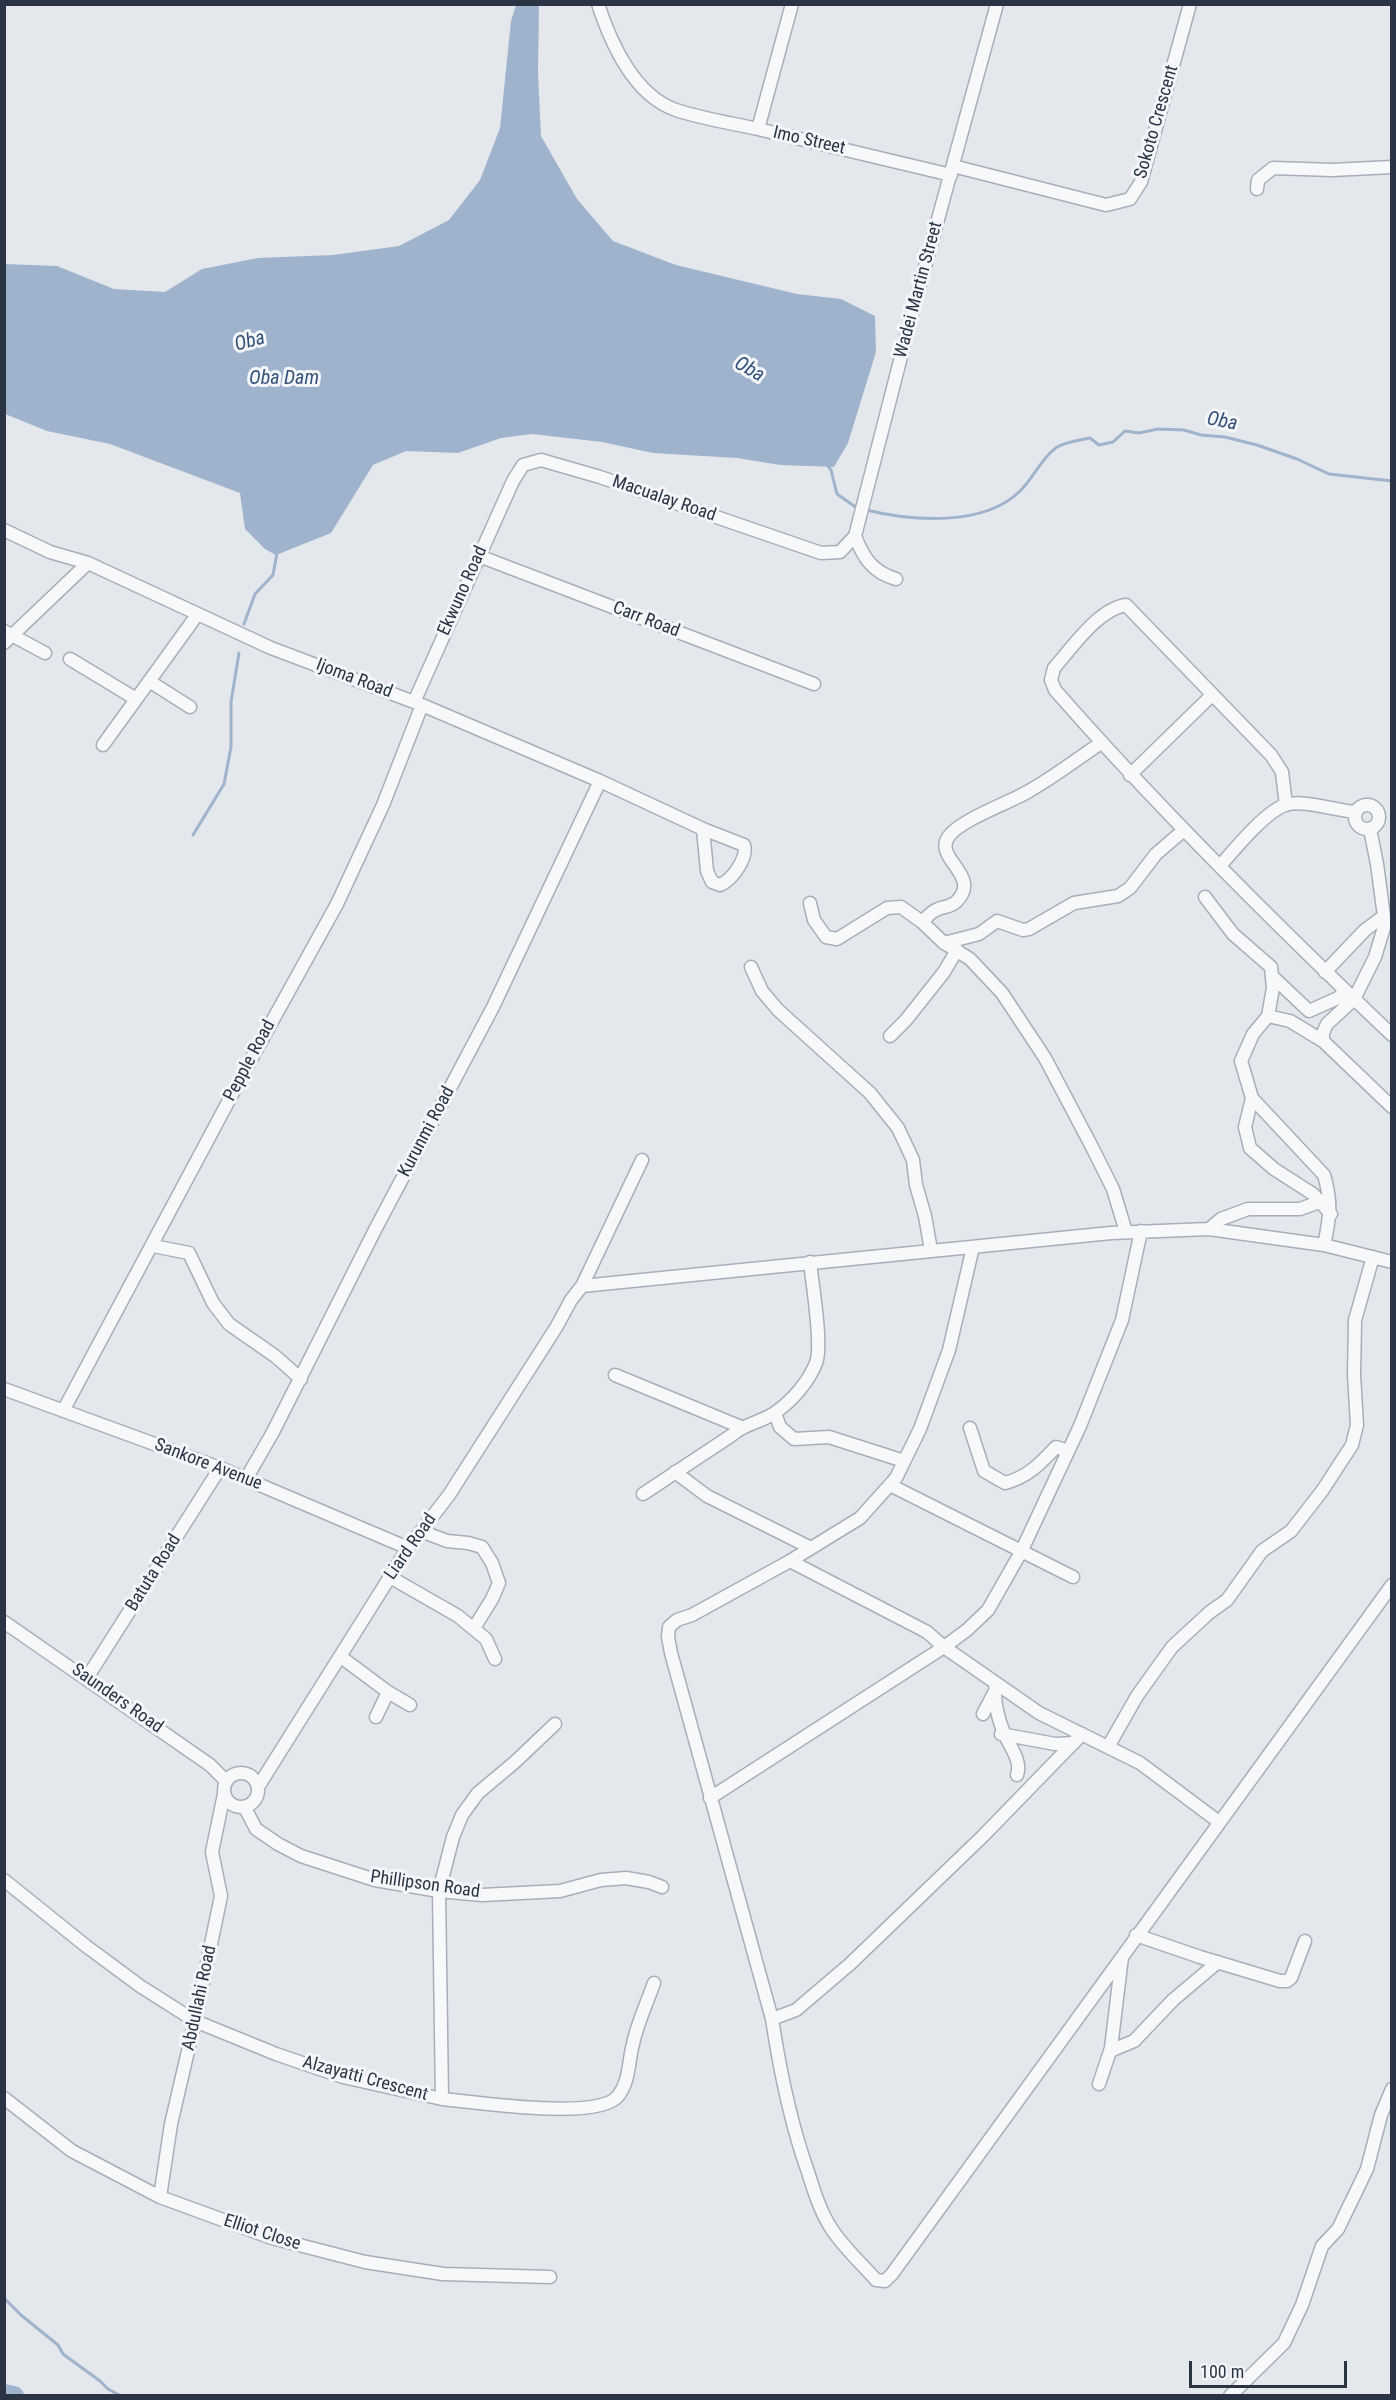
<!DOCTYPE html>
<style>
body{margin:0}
#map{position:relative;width:1396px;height:2400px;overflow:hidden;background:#e4e7ec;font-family:"Roboto Condensed",sans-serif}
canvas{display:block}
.frame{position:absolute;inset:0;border:6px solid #2b3445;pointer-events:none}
.scale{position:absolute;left:1189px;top:2361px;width:158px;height:27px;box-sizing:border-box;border:3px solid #2b3445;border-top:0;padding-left:8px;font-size:18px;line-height:21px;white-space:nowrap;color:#2b3445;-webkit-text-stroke:4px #f4f6f9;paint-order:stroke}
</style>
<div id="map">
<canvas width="1396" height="2400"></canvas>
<div class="frame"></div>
<div class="scale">100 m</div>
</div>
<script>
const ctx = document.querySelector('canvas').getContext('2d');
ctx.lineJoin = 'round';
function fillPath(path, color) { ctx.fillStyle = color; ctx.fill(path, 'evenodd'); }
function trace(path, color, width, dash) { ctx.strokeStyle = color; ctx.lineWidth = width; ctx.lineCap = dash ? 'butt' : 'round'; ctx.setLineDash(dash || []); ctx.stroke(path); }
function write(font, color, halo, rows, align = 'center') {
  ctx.font = font + ' "Roboto Condensed",sans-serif'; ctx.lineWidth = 6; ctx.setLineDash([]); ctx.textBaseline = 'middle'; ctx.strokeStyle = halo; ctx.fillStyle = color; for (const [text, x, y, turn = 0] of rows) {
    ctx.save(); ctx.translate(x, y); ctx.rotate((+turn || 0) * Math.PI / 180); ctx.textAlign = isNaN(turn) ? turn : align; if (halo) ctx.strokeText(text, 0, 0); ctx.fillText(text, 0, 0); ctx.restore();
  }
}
const water = new Path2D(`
 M 516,5 L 539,5 L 538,73 L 541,136 L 577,199 L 613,241 L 676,265 L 797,294 L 841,299 L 875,316 L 876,352 L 848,443 L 834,467 L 780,465 L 737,458 L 653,453 L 602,442 L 532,434 L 501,438 L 458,453 L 406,451 L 373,465 L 331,533 L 276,555 L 265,549 L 245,529 L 240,493 L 110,444 L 47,431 L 5,414 L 5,264 L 57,266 L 114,289 L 165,292 L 202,269 L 258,258 L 333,255 L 399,246 L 449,220 L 480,180 L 500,128 L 511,21 Z`);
const stream = new Path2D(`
 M 827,465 L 831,470 L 837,494 L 857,508
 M 866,510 C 912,521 984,527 1020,491 C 1032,480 1044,454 1059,446 C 1067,442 1080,440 1090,438 L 1099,445 L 1113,442 L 1125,431 L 1139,433 L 1158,429 L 1184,430 L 1201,435 L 1225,437 L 1257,445 L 1297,459 L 1329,474 L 1392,481
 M 244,624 L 255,594 L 273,575 L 277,553
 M 193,835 L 224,784 L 231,747 L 231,702 L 239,653
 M 4,2298 L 21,2315 L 58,2345 L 63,2354 L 100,2381 L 108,2389 L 121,2396`);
const river = new Path2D(`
 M 4,2394 L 14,2396`);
const minor = new Path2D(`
 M 598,4 C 611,44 635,96 676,110 C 703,119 731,123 758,129
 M 792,4 L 758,129 L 951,175
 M 953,166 L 1106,205 L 1130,199 L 1141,182 L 1190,4
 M 1257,189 L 1258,180 L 1273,168 L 1332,170 L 1392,167
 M 4,530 L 50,552 L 88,563 L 271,648 L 422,705 L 600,781 L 703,829 L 744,845 C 748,858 732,880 720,885 L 712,882 L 707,871 L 703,829
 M 855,536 C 863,557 872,572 896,579
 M 479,556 L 814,684
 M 4,631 L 45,653
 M 4,643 L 88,563
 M 70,659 L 136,699
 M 149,681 L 190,707
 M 414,702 L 513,481 L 523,465 L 541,460 L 600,477 L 821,553 L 840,552 L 855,536 L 912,314 L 997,4
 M 103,745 L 197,615
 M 1130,775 L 1212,695
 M1355 817a12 12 0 1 1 24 0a12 12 0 1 1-24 0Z
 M 1286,805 L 1282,772 L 1271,755 L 1126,605 C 1098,609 1072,648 1054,668 L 1051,680 L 1055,690 C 1161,811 1275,924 1392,1035
 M 1220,866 C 1234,850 1265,812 1285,805 C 1303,799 1337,811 1356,812
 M 1205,897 L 1233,934 L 1271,967 L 1273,988 L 1268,1016
 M 810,903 L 814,920 L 826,937 L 837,939 L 887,908 L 901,907 L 922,922 L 944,943 L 970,959 L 1002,993 L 1045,1058 L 1092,1147 L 1113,1189 L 1126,1232
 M 922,922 C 926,918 931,912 936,910 C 943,906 950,908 957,901 C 982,875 932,858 949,836 C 962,819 1009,803 1029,791 C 1054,777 1077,759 1101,743
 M 944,943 L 979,934 L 997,921 L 1023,930 L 1029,929 L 1074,903 L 1118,896 L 1130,888 L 1156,854 L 1184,830
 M 751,967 L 762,991 L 778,1010 L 870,1093 L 898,1128 L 913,1160 L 916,1185 L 925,1216 L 931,1250
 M 1325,972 L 1365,930 L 1384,916
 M 1272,976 L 1309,1011 L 1338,998 L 1345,991
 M 890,1036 L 906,1020 L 944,972 L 957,950
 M 1323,1041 L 1323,1033 L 1327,1024 L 1354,999 L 1375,957 L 1385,924 L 1377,864 L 1370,829
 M 1252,1098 L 1245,1127 L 1250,1148 L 1274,1169 L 1313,1194 L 1331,1214
 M 1209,1229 L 1221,1219 L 1248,1209 L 1300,1209 L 1319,1202
 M 1324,1245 C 1330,1218 1332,1202 1324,1175 L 1252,1098 L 1241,1061 L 1253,1034 L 1268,1016 L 1290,1021 L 1323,1041 L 1392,1107
 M 153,1246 L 189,1253 L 213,1303 L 229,1324 L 275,1356 L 301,1379
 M 973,1247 L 949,1350 L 920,1429 L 896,1478 L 860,1518 L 790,1561 L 692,1615 L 677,1620 L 669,1627 L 668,1637 L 671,1653 L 772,2019 L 796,2010 L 850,1964 L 983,1836 L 1082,1734
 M 582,1286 L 642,1160
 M 615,1375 L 741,1427
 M 4,1389 L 220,1468 L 408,1548
 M 63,1411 L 243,1074 L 337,904 L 383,805 L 422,705
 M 775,1413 L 780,1427 L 794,1439 L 829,1437 L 904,1461
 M 970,1428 L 984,1471 L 1005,1483 C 1028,1477 1040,1464 1056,1447 L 1068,1451
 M 675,1472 L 707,1496 L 811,1548
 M 246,1479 L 273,1432 L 376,1228 L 493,1007 L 600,781
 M 890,1485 L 1073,1577
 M 643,1494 L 732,1435 C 745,1423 763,1422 776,1412 C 793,1400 809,1381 816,1363 C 823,1346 812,1282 810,1262
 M 421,1531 L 447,1541 L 468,1543 L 482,1547 L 492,1563 L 499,1583 L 492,1599 L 474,1628
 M 790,1561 L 927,1632 L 944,1647 L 1039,1713 L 1140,1763 L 1219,1822
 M 390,1577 L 458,1616 L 486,1639 L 495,1659
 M 4,1622 L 210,1765 L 226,1781
 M 341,1657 L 388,1692 L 410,1705
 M 87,1678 L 220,1468
 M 996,1683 C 993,1699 998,1720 1005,1735 C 1010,1747 1022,1761 1017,1775
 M 983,1714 L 994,1693
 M 376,1717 L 388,1692
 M 1001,1734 L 1055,1744 L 1074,1743
 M 1108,1747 L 1137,1696 L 1172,1647 L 1210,1612 L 1227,1600 L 1262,1551 L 1291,1531 L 1322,1491 L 1352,1445 L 1357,1425 L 1354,1375 L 1355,1320 L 1373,1257
 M224 1790a17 17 0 1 1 34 0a17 17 0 1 1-34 0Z
 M 258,1787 L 408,1548 L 449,1495 L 557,1326 L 571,1300 L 582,1286 L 1111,1233 L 1209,1229 L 1324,1245 L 1392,1262
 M 710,1798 L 944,1647 L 967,1630 L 988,1610 L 1021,1552 L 1080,1426 L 1122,1320 L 1141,1231
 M 245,1808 L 256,1829 L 278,1844 L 301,1856 L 375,1880 L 439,1891 L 482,1895 L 560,1891 L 601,1880 L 626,1878 L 649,1882 L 662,1887
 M 4,1880 L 86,1946 L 140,1986 L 195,2021 L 276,2054 L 343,2077 L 442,2099 L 439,1891 L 453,1837 L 462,1815 L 478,1793 L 515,1762 L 555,1724
 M 1136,1935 L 1200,1957 L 1280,1981 L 1287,1981 L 1291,1978 L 1305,1941
 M 772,2019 C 780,2071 790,2122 808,2172 C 814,2191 820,2211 831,2228 C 843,2247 861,2263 876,2280 L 885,2281 L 892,2274 L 1392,1585
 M 1110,2051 L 1134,2041 L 1173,2000 L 1218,1962
 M 1099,2084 L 1111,2048 L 1122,1957
 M 4,2098 L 72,2151 L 160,2197 L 272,2238 L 365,2262 L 443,2274 L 550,2277
 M 442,2099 C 474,2102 599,2121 618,2096 C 630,2081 628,2062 633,2044 C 637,2024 647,2003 654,1983
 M 160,2197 L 171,2124 L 195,2021 L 221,1896 L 212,1852 L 224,1794
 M 1230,2396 L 1284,2343 L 1302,2305 L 1322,2246 L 1338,2229 L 1367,2169 L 1381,2115 L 1392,2089`);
const streetNames = [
 ["Sokoto Crescent",1157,122,-74],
 ["Imo Street",809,141,13],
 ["Wadei Martin Street",919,290,-75],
 ["Macualay Road",664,499,19],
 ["Ekwuno Road",463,591,-66],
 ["Carr Road",646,620,21],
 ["Ijoma Road",354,679,21],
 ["Pepple Road",250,1061,-62],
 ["Kurunmi Road",427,1132,-62],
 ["Sankore Avenue",208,1465,21],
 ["Liard Road",411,1547,-55],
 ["Batuta Road",154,1573,-58],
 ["Saunders Road",117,1699,35],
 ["Phillipson Road",425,1885,8],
 ["Abdullahi Road",200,1998,-78],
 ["Alzayatti Crescent",365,2079,15],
 ["Elliot Close",262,2233,18]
];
const waterNames = [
 ["Oba",250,342,-15],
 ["Oba",749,370,30],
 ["Oba Dam",284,379],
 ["Oba",1222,422,11]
];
fillPath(water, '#9fb4cc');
trace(stream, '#9fb4cc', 3);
trace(river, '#9fb4cc', 20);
trace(minor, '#a9aeb7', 15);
trace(minor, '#f7f8fa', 12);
write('18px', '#2b3445', '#f4f6f9', streetNames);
write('italic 20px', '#34527a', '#f4f6f9', waterNames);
</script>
